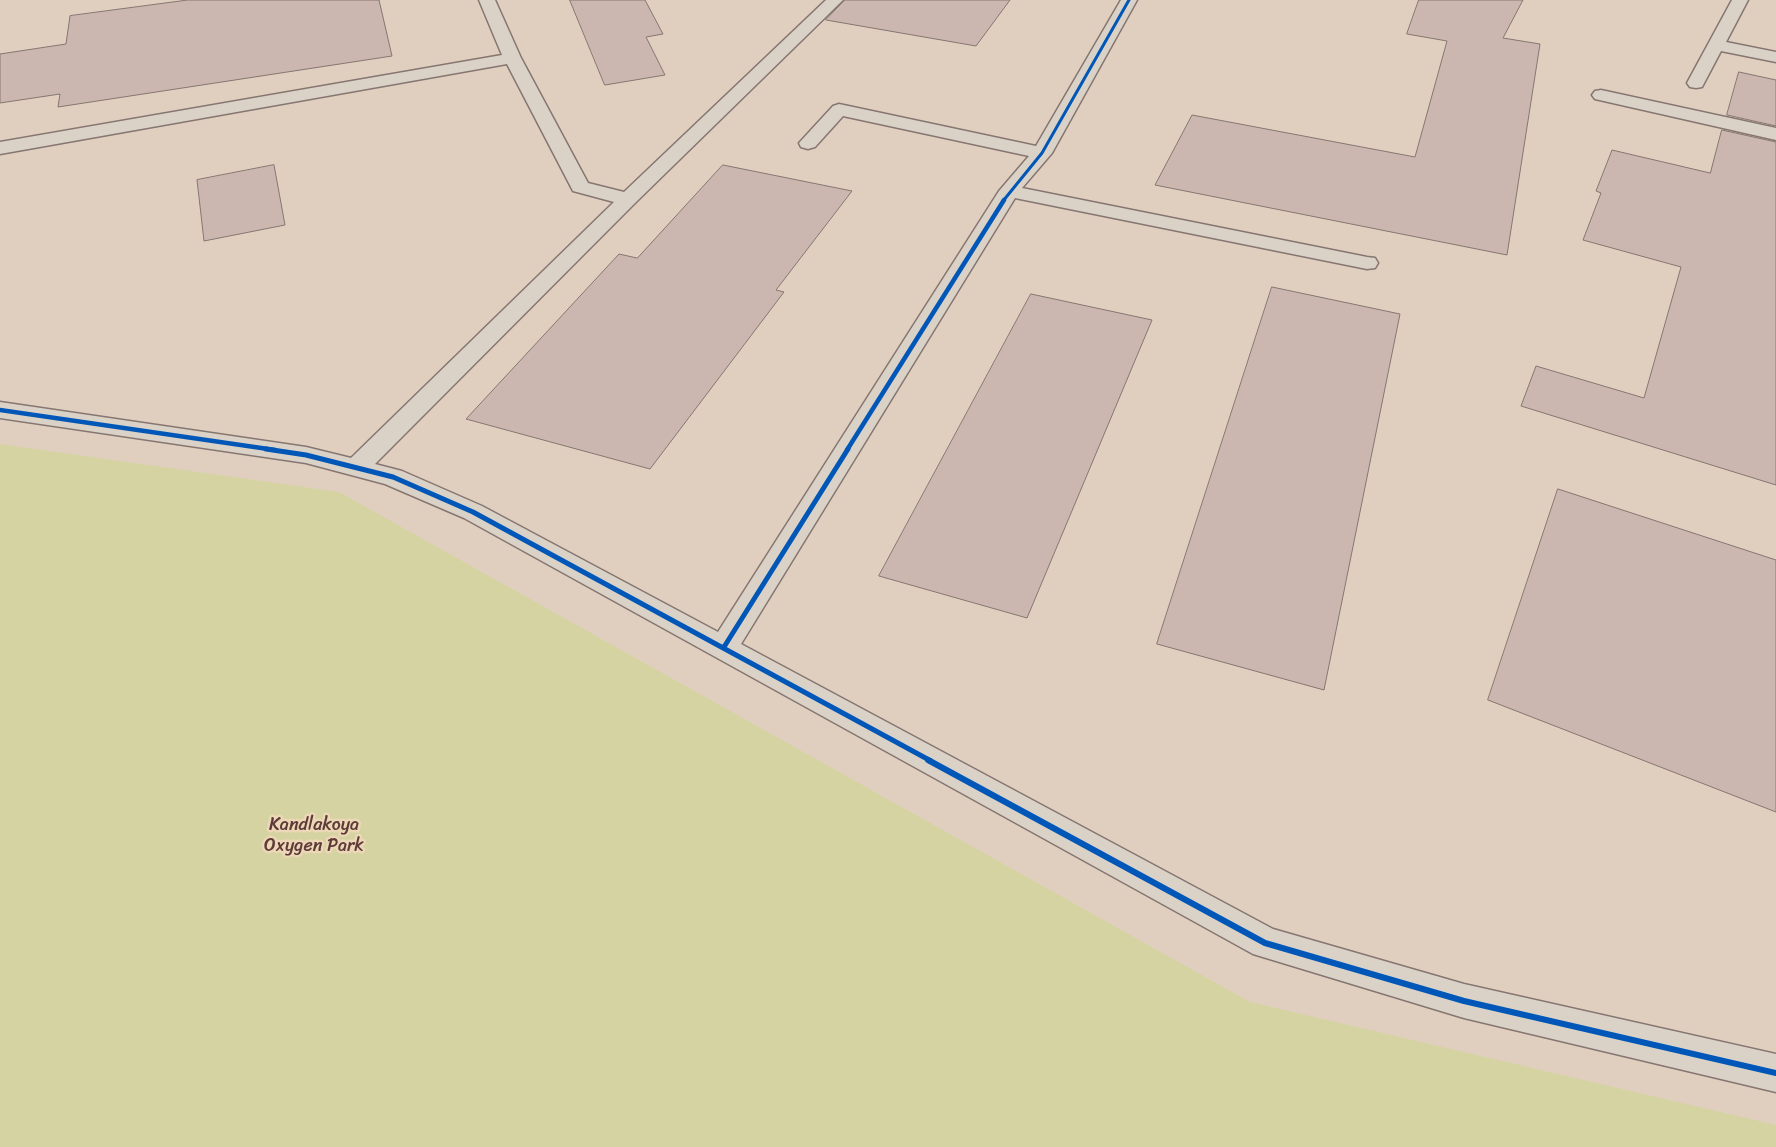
<!DOCTYPE html>
<style>
body{margin:0}
canvas{display:block;background:#e0cfbf}
</style>
<canvas width="1776" height="1147"></canvas>
<script>
const ctx = document.querySelector('canvas').getContext('2d');
ctx.lineJoin = 'round';
function fillPath(path, color) { ctx.fillStyle = color; ctx.fill(path, 'evenodd'); }
function trace(path, color, width, dash) { ctx.strokeStyle = color; ctx.lineWidth = width; ctx.lineCap = dash ? 'butt' : 'round'; ctx.setLineDash(dash || []); ctx.stroke(path); }
function write(font, color, halo, rows, align = 'center') {
  ctx.font = font + ' Sriracha,sans-serif'; ctx.lineWidth = 5; ctx.setLineDash([]); ctx.textBaseline = 'middle'; ctx.strokeStyle = halo; ctx.fillStyle = color; for (const [text, x, y, turn = 0] of rows) {
    ctx.save(); ctx.translate(x, y); ctx.rotate((+turn || 0) * Math.PI / 180); ctx.textAlign = isNaN(turn) ? turn : align; if (halo) ctx.strokeText(text, 0, 0); ctx.fillText(text, 0, 0); ctx.restore();
  }
}
const green = new Path2D(`
 M 0,444 L 339,492 L 1250,1002 L 1776,1125 L 1776,1147 L 0,1147 Z`);
const building = new Path2D(`
 M 188,0 L 379,0 L 392,56 L 58,107 L 60,94 L 0,103 L 0,54 L 66,44 L 70,16 Z
 M 570,0 L 645,0 L 663,34 L 646,37 L 665,75 L 605,85 Z
 M 845,0 L 1010,0 L 976,46 L 826,20 Z
 M 1419,0 L 1523,0 L 1503,38 L 1540,44 L 1507,255 L 1155,185 L 1192,115 L 1415,157 L 1447,41 L 1407,34 Z
 M 1739,72 L 1776,80 L 1776,126 L 1727,115 Z
 M 1722,130 L 1776,142 L 1776,485 L 1521,406 L 1536,366 L 1644,398 L 1681,267 L 1583,240 L 1601,193 L 1596,191 L 1612,150 L 1710,173 Z
 M 274,165 L 285,225 L 204,241 L 197,180 Z
 M 723,165 L 852,191 L 776,290 L 784,292 L 650,469 L 466,419 L 619,254 L 637,258 Z
 M 1272,287 L 1400,314 L 1324,690 L 1157,644 Z
 M 1031,294 L 1152,320 L 1027,618 L 879,576 Z
 M 1558,489 L 1776,560 L 1776,812 L 1488,700 Z`);
const street = new Path2D(`
 M 479,0 L 495,0 L 521,58 L 588,183 L 624,192 L 826,0 L 843,0 L 635,203 L 375,464 L 402,471 L 482,506 L 718,632 L 999,191 L 1029,156 L 843,116 L 815,147 L 808,149 L 801,147 L 799,143 L 833,106 L 839,104 L 1036,146 L 1121,0 L 1137,0 L 1052,153 L 1022,188 L 1367,257 L 1375,258 L 1378,263 L 1375,268 L 1367,269 L 1015,198 L 741,644 L 1273,929 L 1464,984 L 1776,1054 L 1776,1092 L 1464,1018 L 1253,954 L 464,518 L 385,484 L 306,463 L 0,418 L 0,402 L 306,447 L 351,458 L 614,202 L 573,191 L 507,64 L 0,154 L 0,142 L 502,55 Z
 M 1732,0 L 1748,0 L 1726,42 L 1776,52 L 1776,62 L 1721,51 L 1702,87 L 1696,88 L 1690,87 L 1687,83 Z
 M 1601,90 L 1776,128 L 1776,140 L 1595,99 L 1592,95 L 1595,91 Z`);
const cyclewayFar3 = new Path2D(`
 M 1003,201 L 1042,153 L 1129,0`);
const cyclewayFar2 = new Path2D(`
 M 0,410 L 275,450
 M 847,450 L 1004,200`);
const cyclewayFar1 = new Path2D(`
 M 266,449 L 306,455 L 393,477 L 473,512 L 931,761
 M 724,647 L 848,449`);
const cycleway = new Path2D(`
 M 928,760 L 1265,943 L 1464,1001 L 1776,1073`);
const parkNames = [
 ["Kandlakoya",314,825],
 ["Oxygen Park",314,846]
];
fillPath(green, '#d5d3a2');
fillPath(building, '#cbb7af');
trace(building, '#867671', 1);
trace(street, '#867671', 3);
fillPath(street, '#dbd2c7');
trace(cyclewayFar3, '#0057b8', 3);
trace(cyclewayFar2, '#0057b8', 4.5);
trace(cyclewayFar1, '#0057b8', 5);
trace(cycleway, '#0057b8', 6);
write('18px', '#5e3b39', '#ecd7b6', parkNames);
</script>
